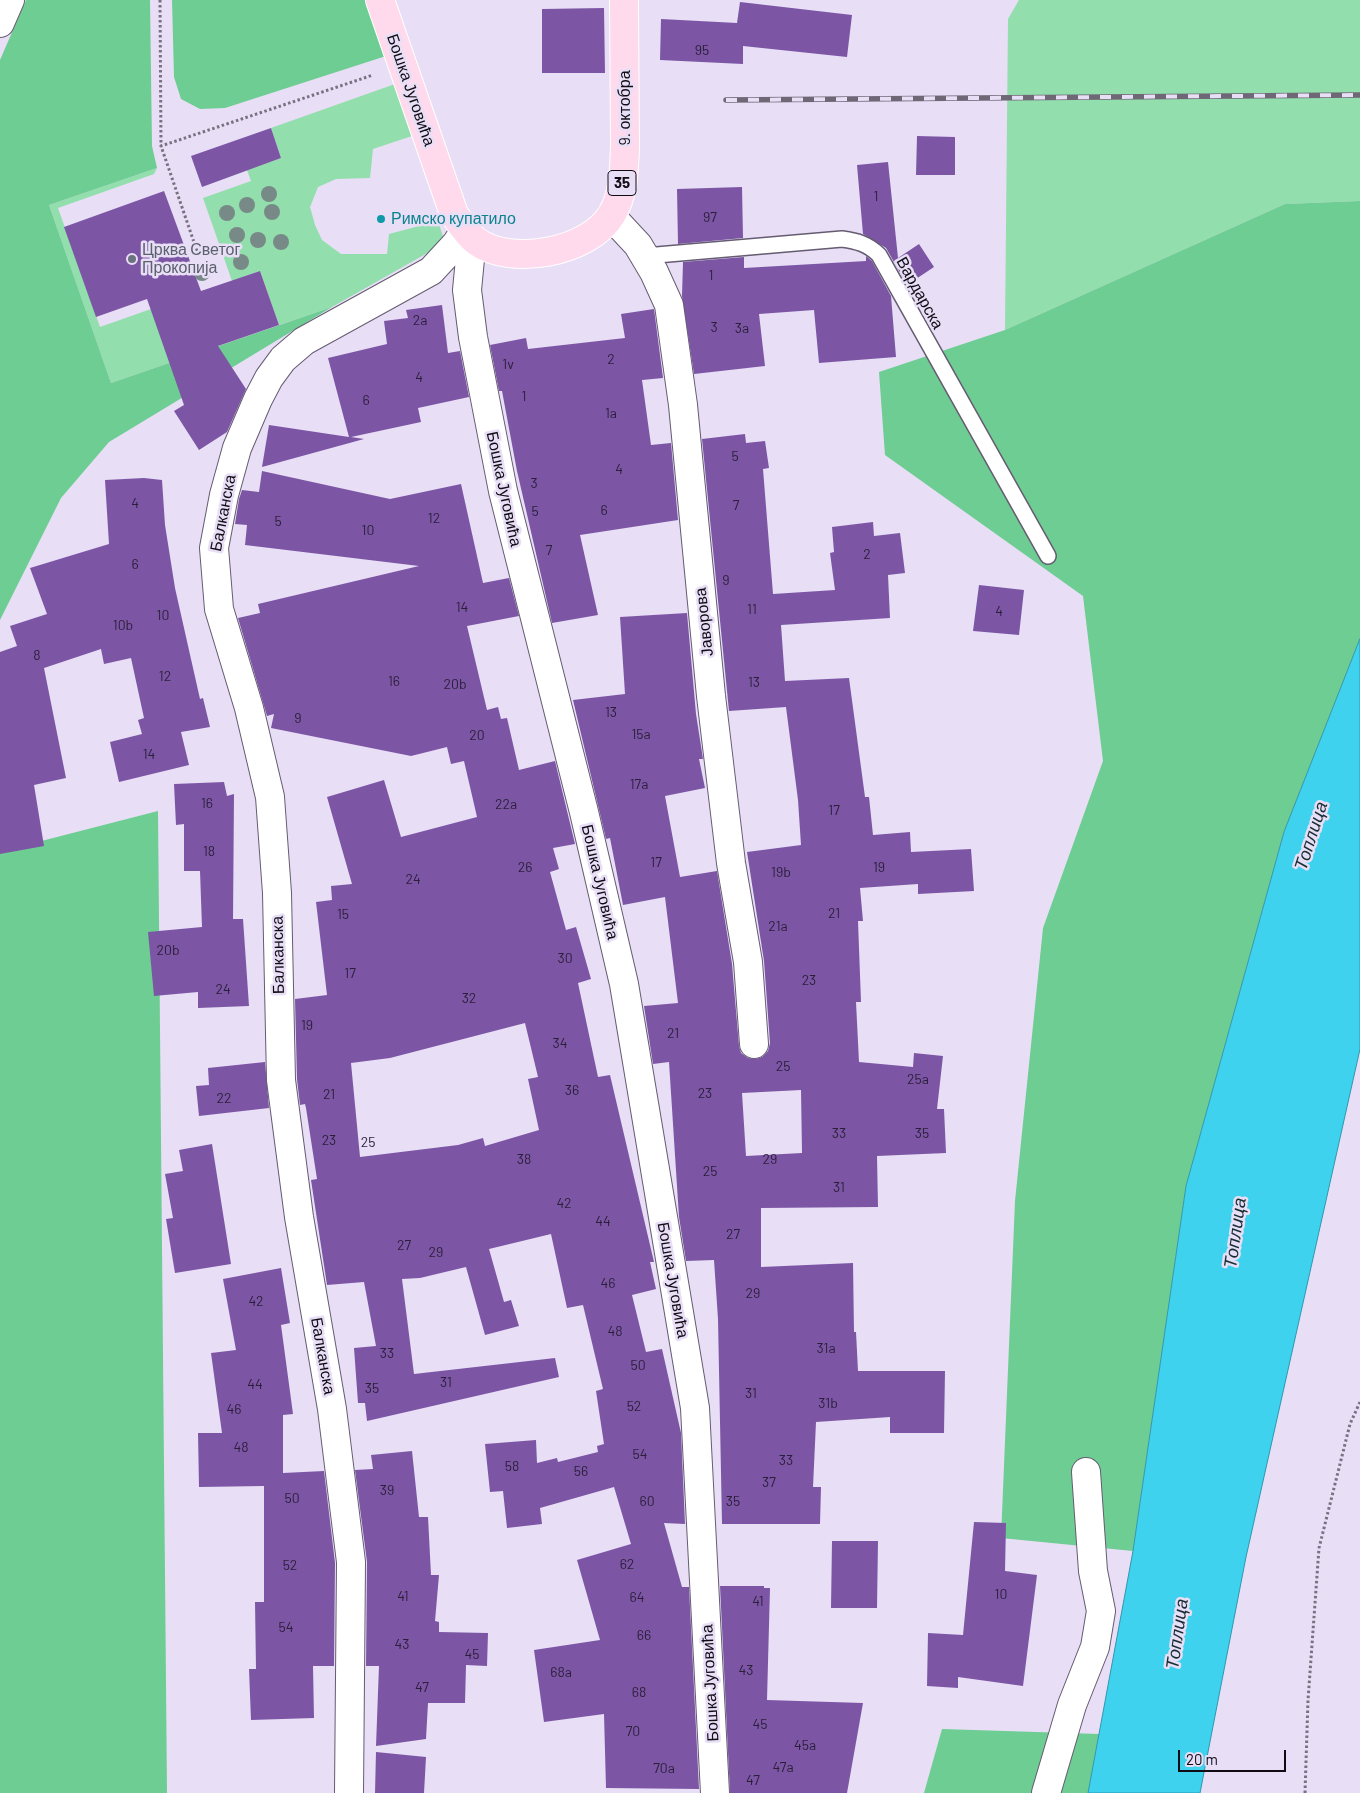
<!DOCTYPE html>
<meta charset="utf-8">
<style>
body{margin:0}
#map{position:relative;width:1360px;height:1793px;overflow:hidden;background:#e8def6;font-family:Barlow,sans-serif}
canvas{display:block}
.scale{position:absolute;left:1178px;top:1750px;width:108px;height:22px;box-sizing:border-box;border:2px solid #100c14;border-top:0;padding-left:6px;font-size:15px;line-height:18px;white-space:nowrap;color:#100c14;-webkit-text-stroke:4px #e8def6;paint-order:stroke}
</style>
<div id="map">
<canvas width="1360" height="1793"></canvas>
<div class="scale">20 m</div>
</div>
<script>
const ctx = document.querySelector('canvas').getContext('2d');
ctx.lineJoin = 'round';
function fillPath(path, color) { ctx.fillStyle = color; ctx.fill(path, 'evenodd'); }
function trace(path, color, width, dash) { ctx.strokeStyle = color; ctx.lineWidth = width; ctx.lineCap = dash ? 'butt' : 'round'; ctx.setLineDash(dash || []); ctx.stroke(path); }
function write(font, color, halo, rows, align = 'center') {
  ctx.font = font + ' Barlow,sans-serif'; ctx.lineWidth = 5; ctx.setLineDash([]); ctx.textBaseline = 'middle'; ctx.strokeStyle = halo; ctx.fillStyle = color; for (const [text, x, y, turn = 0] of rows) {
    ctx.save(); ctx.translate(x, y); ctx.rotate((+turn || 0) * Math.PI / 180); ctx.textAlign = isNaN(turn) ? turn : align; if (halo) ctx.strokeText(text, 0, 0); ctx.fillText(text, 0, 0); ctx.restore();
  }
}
const green = new Path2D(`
 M 1019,0 L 1360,0 L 1360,201 L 1285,204 L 1005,330 L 1008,19 Z
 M 395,84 L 412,136 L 373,149 L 370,178 L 336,179 L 318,187 L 310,207 L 315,225 L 322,240 L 341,254 L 387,254 L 389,234 L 438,221 L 445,243 L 332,307 L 279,325 L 260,271 L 232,281 L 203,198 L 251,181 L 247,170 L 281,158 L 271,128 Z
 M 157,168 L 154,174 L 58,208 L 100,327 L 205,290 L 169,363 L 111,383 L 49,205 Z`);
const forest = new Path2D(`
 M 26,0 L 150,0 L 152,146 L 157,168 L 49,205 L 111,383 L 332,307 L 109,442 L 61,498 L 0,620 L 0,60 Z
 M 172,0 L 366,0 L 386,56 L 225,108 L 200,109 L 181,99 L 174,77 Z
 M 1360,201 L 1360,639 L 1284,832 L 1186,1186 L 1133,1551 L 1001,1538 L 1015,1201 L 1043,928 L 1103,761 L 1083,596 L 885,455 L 879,372 L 1005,330 L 1285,204 Z
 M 0,702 L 22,846 L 158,811 L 167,1793 L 0,1793 Z
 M 942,1729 L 1099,1734 L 1088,1793 L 924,1793 Z`);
const water = new Path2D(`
 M 1360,639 L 1360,1049 L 1246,1557 L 1200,1793 L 1088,1793 L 1133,1551 L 1186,1186 L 1284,832 Z`);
const building = new Path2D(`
 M 740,2 L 852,15 L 847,57 L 743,46 L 743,64 L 660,60 L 661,19 L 737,23 Z
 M 604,8 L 605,73 L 542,73 L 542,9 Z
 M 271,128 L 281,158 L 202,187 L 191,156 Z
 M 917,136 L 955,137 L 955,175 L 916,175 Z
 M 888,162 L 898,258 L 919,244 L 934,267 L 907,285 L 886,248 L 863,234 L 857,165 Z
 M 742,187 L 743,238 L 678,244 L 677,189 Z
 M 164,191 L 201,291 L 260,271 L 279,325 L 218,346 L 246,389 L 227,432 L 199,450 L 174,411 L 184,405 L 147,299 L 96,317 L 64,227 Z
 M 866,256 L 872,261 L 891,296 L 896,357 L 819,363 L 814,310 L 759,314 L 765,366 L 694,374 L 682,296 L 683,262 L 744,257 L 744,268 L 866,261 Z
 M 442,305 L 448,353 L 460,351 L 469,397 L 418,408 L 421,422 L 351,437 L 364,439 L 262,467 L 269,425 L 349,437 L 328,358 L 387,344 L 384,321 L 408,318 L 406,310 Z
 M 654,309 L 663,378 L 642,380 L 651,445 L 671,443 L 678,520 L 580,535 L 598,615 L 552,623 L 517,471 L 502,391 L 499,391 L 490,345 L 526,338 L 528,349 L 625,338 L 621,314 Z
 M 745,434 L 746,443 L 765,441 L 769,468 L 763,469 L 773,594 L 835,590 L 830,553 L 834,552 L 832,527 L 873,522 L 874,536 L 900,533 L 905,573 L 888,575 L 890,618 L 781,625 L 785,681 L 849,678 L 865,797 L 869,797 L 873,835 L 910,832 L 911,852 L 971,849 L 974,891 L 918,894 L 918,884 L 860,888 L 863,921 L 858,921 L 861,1002 L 856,1002 L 859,1062 L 913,1067 L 914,1053 L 943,1056 L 937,1109 L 944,1109 L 946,1153 L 877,1156 L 878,1207 L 761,1208 L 761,1267 L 853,1263 L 854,1332 L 856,1332 L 858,1371 L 945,1371 L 944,1433 L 890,1433 L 890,1417 L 816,1422 L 813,1487 L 821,1487 L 820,1524 L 722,1524 L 718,1319 L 714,1260 L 686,1261 L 679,1217 L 669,1062 L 653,1064 L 644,1006 L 678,1003 L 665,897 L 623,905 L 610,838 L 606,839 L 573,700 L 625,694 L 620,617 L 687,613 L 696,714 L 703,759 L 699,759 L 705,788 L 665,796 L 680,877 L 717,871 L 732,964 L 739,1046 L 741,1053 L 748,1058 L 756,1059 L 762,1057 L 768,1051 L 770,1043 L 764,961 L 747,852 L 801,845 L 798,800 L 786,707 L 729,711 L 702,439 ZM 801,1090 L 802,1153 L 746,1156 L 742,1093 Z
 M 262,471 L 390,499 L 461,484 L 483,583 L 509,578 L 519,616 L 467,626 L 487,710 L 498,707 L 501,719 L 507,718 L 519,770 L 555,761 L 575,844 L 553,848 L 559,869 L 550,872 L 566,930 L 576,927 L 591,979 L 578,983 L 598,1077 L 610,1075 L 654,1262 L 650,1262 L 656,1289 L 632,1295 L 646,1352 L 662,1349 L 681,1433 L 685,1524 L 664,1523 L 682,1587 L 689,1587 L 699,1789 L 606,1788 L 604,1714 L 544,1722 L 534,1650 L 600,1640 L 577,1560 L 631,1544 L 614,1487 L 540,1508 L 542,1524 L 507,1528 L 503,1491 L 490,1492 L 485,1444 L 536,1440 L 537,1463 L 557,1458 L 558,1462 L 598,1452 L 597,1446 L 604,1444 L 596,1391 L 603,1389 L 583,1305 L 567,1308 L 551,1234 L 489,1249 L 504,1302 L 511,1300 L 519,1326 L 485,1335 L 466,1267 L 420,1278 L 402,1279 L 414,1374 L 555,1358 L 559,1377 L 367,1421 L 365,1403 L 358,1403 L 354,1348 L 376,1346 L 364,1282 L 327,1285 L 311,1180 L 317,1179 L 306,1108 L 305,1104 L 300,1105 L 297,1079 L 295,999 L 327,995 L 316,902 L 332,900 L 331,886 L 352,884 L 327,797 L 384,780 L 401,837 L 477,817 L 464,761 L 451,764 L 447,747 L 411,756 L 271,728 L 274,714 L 267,716 L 238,618 L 260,613 L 258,604 L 419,566 L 245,545 L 247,525 L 235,524 L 239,499 L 242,490 L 259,492 ZM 525,1023 L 538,1077 L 528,1079 L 539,1130 L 485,1146 L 483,1138 L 458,1145 L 360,1157 L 351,1063 L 390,1058 Z
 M 144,478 L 162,480 L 165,525 L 175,588 L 200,699 L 203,698 L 210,727 L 181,732 L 189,765 L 119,782 L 110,742 L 142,734 L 138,720 L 144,718 L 131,658 L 104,664 L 101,649 L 44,668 L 66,778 L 34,785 L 44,846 L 0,854 L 0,652 L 17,646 L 10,626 L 47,614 L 30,568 L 109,544 L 105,480 Z
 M 979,585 L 1024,590 L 1019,635 L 973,631 Z
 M 224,782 L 227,796 L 234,794 L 233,919 L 243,919 L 249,1006 L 198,1008 L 198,992 L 154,996 L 148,932 L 202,927 L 200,871 L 184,871 L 184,824 L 176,825 L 174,784 Z
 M 265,1062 L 269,1108 L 199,1116 L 196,1086 L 209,1085 L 208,1068 Z
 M 212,1144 L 231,1264 L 175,1273 L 166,1219 L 173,1218 L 165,1174 L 183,1171 L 179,1150 Z
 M 281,1268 L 290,1323 L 281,1325 L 293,1414 L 283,1415 L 283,1473 L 324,1471 L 335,1563 L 334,1666 L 313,1666 L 314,1718 L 251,1720 L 249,1669 L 256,1669 L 255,1602 L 264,1602 L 264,1486 L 199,1487 L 198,1433 L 222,1433 L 211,1353 L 236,1350 L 223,1279 Z
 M 412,1451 L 419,1517 L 428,1517 L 431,1575 L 439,1575 L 435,1621 L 439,1622 L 439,1632 L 488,1633 L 487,1666 L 466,1665 L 465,1703 L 428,1703 L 426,1739 L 376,1746 L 379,1666 L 366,1666 L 367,1562 L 355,1470 L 373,1469 L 371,1455 Z
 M 974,1522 L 1006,1523 L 1005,1571 L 1037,1575 L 1023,1686 L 958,1677 L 958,1688 L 927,1686 L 928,1633 L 963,1635 Z
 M 832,1541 L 878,1541 L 877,1608 L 831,1608 Z
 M 720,1586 L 764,1586 L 764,1588 L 770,1588 L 767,1700 L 863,1703 L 847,1793 L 730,1793 Z
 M 376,1752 L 426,1757 L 424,1793 L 375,1793 Z`);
const path = new Path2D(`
 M 160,0 L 161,146
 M 197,251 L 161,146 L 373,75
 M 1305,1793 L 1308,1700 L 1319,1548 L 1350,1424 L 1360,1402`);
const service = new Path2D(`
 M 645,256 L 842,239 C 857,241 868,244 879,255 L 1048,556`);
const minor = new Path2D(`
 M 0,23 L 10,0
 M 611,216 L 638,245 L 654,272 L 669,305 L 683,405 L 711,696 L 731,863 L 748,962 L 754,1044
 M 477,242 L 470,259 L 467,290 L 473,337 L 503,491 L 584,812 L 624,984 L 695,1408 L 715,1793
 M 349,1793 L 351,1562 L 332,1409 L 299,1217 L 281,1080 L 277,893 L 270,797 L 249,708 L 219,609 L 214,548 L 224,495 L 237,448 L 258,399 L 269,378 L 283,359 L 304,341 L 431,271 L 456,244 L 465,230
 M 1046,1793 L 1072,1705 L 1095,1647 L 1101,1611 L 1093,1571 L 1086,1472`);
const primary = new Path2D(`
 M 380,0 L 454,214 C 461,224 467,234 476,241 C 511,267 590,252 612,214 C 624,194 624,170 625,147 L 624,0`);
const rail = new Path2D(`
 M 726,100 L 1360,95`);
const trees = [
 [269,194],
 [247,205],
 [272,212],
 [227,213],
 [237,235],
 [258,240],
 [281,242],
 [241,262],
 [202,273]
];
const markers = [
 [381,219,5,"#0f9aa8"],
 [132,259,5,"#6b7280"]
];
const numberNames = [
 ["95",702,50],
 ["1",876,196],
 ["97",710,217],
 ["1",711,275],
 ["2a",420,320],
 ["3",714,327],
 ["3a",742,328],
 ["2",611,359],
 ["1v",508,364],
 ["4",419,377],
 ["1",524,396],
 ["6",366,400],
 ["1a",611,413],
 ["5",735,456],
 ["4",619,469],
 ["3",534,483],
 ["4",135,503],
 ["7",736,505],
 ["6",604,510],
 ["5",535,511],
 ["12",434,518],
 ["5",278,521],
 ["10",368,530],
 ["7",549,550],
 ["2",867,554],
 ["6",135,564],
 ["9",726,580],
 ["14",462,607],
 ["11",752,609],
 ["4",999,611],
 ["10",163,615],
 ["10b",123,625],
 ["8",37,655],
 ["12",165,676],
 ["16",394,681],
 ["13",754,682],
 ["20b",455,684],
 ["13",611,712],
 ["9",298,718],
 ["15a",641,734],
 ["20",477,735],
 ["14",149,754],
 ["17a",639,784],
 ["16",207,803],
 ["22a",506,804],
 ["17",834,810],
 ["18",209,851],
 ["17",656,862],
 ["26",525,867],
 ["19",879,867],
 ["19b",781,872],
 ["24",413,879],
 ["21",834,913],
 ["15",343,914],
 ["21a",778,926],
 ["20b",168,950],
 ["30",565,958],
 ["17",350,973],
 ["23",809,980],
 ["24",223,989],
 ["32",469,998],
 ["19",307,1025],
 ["21",673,1033],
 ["34",560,1043],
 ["25",783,1066],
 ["25a",918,1079],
 ["36",572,1090],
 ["23",705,1093],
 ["21",329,1094],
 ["22",224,1098],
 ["33",839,1133],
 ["35",922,1133],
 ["23",329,1140],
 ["25",368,1142],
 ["38",524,1159],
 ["29",770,1159],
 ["25",710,1171],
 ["31",839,1187],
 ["42",564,1203],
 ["44",603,1221],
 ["27",733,1234],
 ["27",404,1245],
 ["29",436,1252],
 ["46",608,1283],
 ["29",753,1293],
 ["42",256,1301],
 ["48",615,1331],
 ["31a",826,1348],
 ["33",387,1353],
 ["50",638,1365],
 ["31",446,1382],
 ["44",255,1384],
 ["35",372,1388],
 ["31",751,1393],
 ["31b",828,1403],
 ["52",634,1406],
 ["46",234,1409],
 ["48",241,1447],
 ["54",640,1454],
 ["33",786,1460],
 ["58",512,1466],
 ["56",581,1471],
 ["37",769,1482],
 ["39",387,1490],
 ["50",292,1498],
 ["60",647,1501],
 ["35",733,1501],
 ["62",627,1564],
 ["52",290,1565],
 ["10",1001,1594],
 ["41",403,1596],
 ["64",637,1597],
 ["41",758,1601],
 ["54",286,1627],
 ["66",644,1635],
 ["43",402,1644],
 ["45",472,1654],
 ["43",746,1670],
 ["68a",561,1672],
 ["47",422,1687],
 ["68",639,1692],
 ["45",760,1724],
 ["70",633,1731],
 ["45a",805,1745],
 ["47a",783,1767],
 ["70a",664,1768],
 ["47",753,1780]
];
const shields = [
 [622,183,28]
];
const shieldNames = [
 ["35",622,183]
];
const streetNames = [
 ["Бошка Југовића",411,90,71],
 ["9. октобра",625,108,-90],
 ["Вардарска",920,293,61],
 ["Бошка Југовића",504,489,78],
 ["Балканска",223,513,-79],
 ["Јаворова",704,622,-96],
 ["Бошка Југовића",600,882,77],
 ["Балканска",278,955,-91],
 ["Бошка Југовића",673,1280,80],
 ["Балканска",323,1356,80],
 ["Бошка Југовића",710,1683,-93]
];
const cultureNames = [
 ["Римско купатило",391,219]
];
const worshipNames = [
 ["Црква Светог",142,250],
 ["Прокопија",142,268]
];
const waterNames = [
 ["Топлица",1311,836,-72],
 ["Топлица",1235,1233,-82],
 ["Топлица",1177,1634,-82]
];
fillPath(green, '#92deac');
fillPath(forest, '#6dcd92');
fillPath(water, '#3fd2ef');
trace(water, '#3197ad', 1);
fillPath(building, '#7c56a5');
trace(service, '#655c71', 18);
trace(minor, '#655c71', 30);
trace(primary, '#fff', 30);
trace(path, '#787180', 3, [2.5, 2.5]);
trace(service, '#fff', 15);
trace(minor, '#fff', 28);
trace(primary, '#fedaec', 28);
trace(rail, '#6e6776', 5.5);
trace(rail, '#e8def6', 4, [11]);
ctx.fillStyle = '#788a87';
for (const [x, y] of trees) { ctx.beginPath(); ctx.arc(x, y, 8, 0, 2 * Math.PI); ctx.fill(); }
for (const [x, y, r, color] of markers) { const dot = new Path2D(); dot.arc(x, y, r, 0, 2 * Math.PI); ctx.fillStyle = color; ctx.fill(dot); trace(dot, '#e8def6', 2); }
write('14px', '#2b1e38', null, numberNames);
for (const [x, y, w] of shields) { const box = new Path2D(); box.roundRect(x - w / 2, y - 12.5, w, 25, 4); ctx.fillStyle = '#e8def6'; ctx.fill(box); trace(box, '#100c14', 1); }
write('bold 15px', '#100c14', null, shieldNames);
write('16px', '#100c14', '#e8def6', streetNames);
write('16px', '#0d838f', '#e8def6', cultureNames, 'left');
write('16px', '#5b616d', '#e8def6', worshipNames, 'left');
write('italic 18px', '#162e33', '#e8def6', waterNames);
</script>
